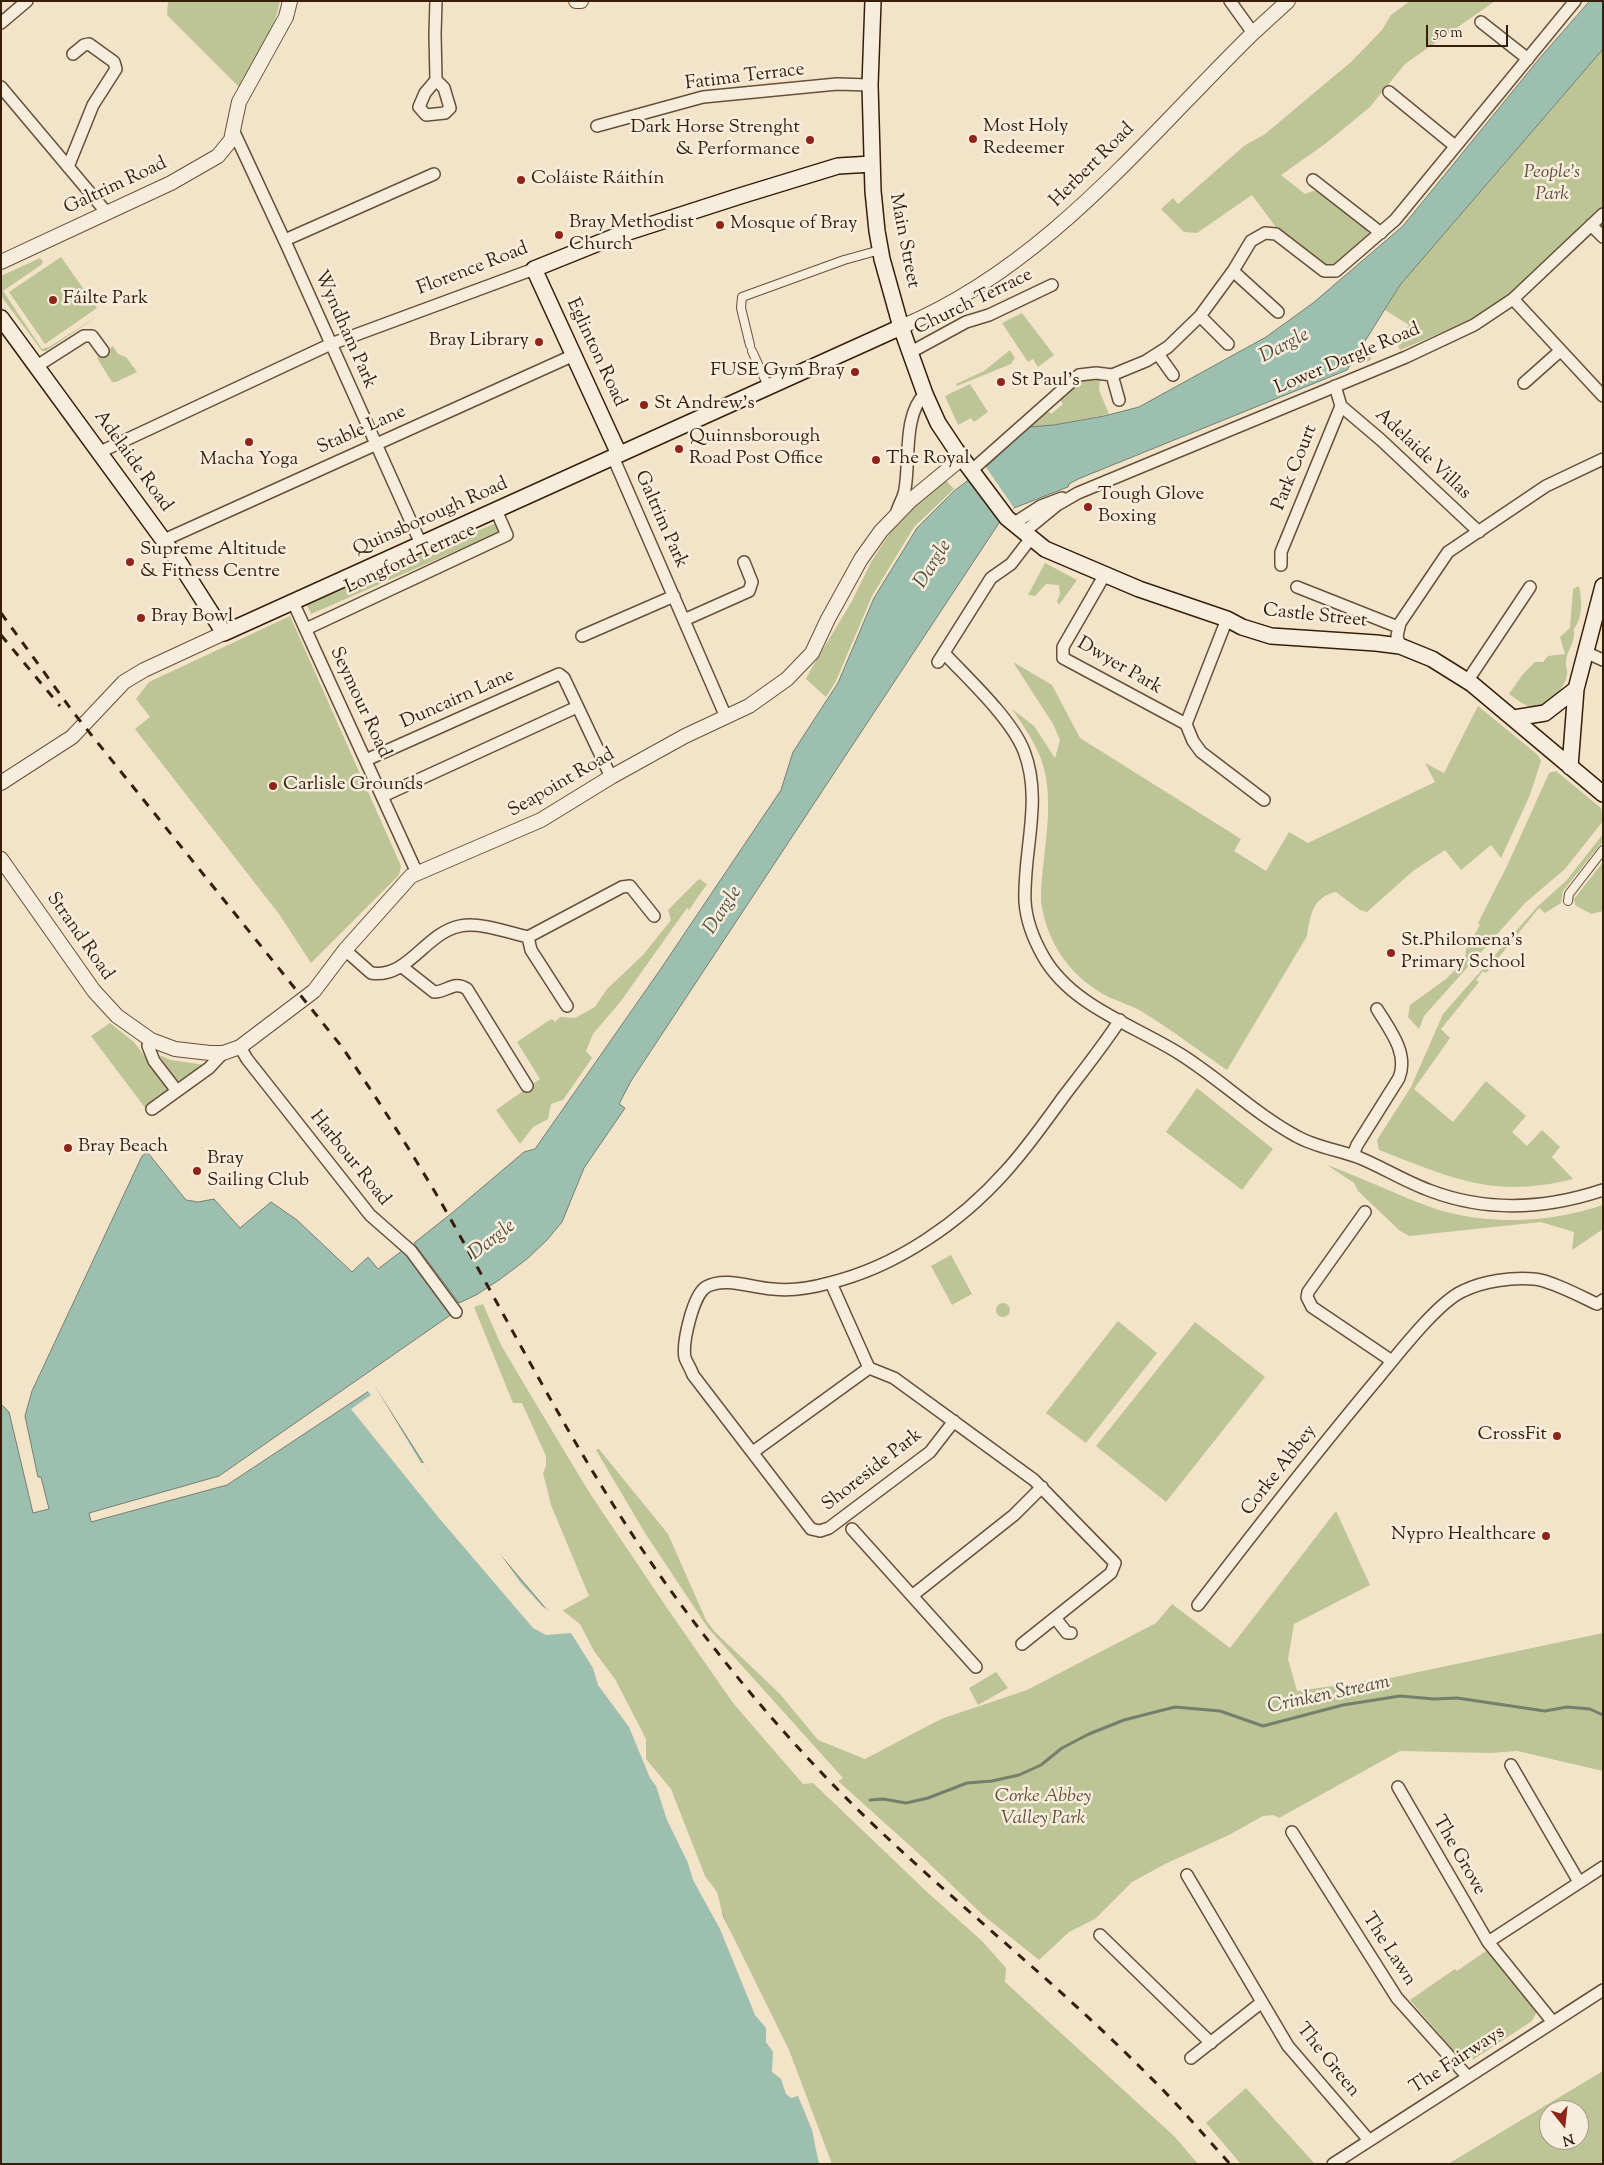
<!DOCTYPE html>
<meta charset="utf-8">
<style>
body{margin:0}
#map{position:relative;width:1604px;height:2165px;overflow:hidden;background:#f3e4c9;font-family:"Sorts Mill Goudy",serif}
canvas{display:block}
.frame{position:absolute;inset:0;border:2px solid #371e0b;pointer-events:none}
.north{position:absolute;left:1539px;top:2100px;width:50px;height:50px;box-sizing:border-box;background:#f7eddc;border:1px solid #aa9a88;border-radius:50%;rotate:164deg;font-size:14px;font-weight:700;line-height:20px;text-align:center;color:#371e0b}
.north::after{content:'';display:block;margin:auto;width:18px;height:22px;background:#8f2418;clip-path:polygon(50% 0,100% 100%,50% 72%,0 100%)}
.scale{position:absolute;left:1426px;top:25px;width:82px;height:22px;box-sizing:border-box;border:2px solid #371e0b;border-top:0;padding-left:6px;font-size:15px;line-height:18px;white-space:nowrap;color:#371e0b;-webkit-text-stroke:4px #f7eddc;paint-order:stroke}
</style>
<div id="map">
<canvas width="1604" height="2165"></canvas>
<div class="frame"></div>
<div class="north">N</div>
<div class="scale">50 m</div>
</div>
<script>
const ctx = document.querySelector('canvas').getContext('2d');
ctx.lineJoin = 'round';
function fillPath(path, color) { ctx.fillStyle = color; ctx.fill(path, 'evenodd'); }
function trace(path, color, width, dash) { ctx.strokeStyle = color; ctx.lineWidth = width; ctx.lineCap = dash ? 'butt' : 'round'; ctx.setLineDash(dash || []); ctx.stroke(path); }
function write(font, color, halo, rows, align = 'center') {
  ctx.font = font + ' "Sorts Mill Goudy",serif'; ctx.lineWidth = 5; ctx.setLineDash([]); ctx.textBaseline = 'middle'; ctx.strokeStyle = halo; ctx.fillStyle = color; for (const [text, x, y, turn = 0] of rows) {
    ctx.save(); ctx.translate(x, y); ctx.rotate((+turn || 0) * Math.PI / 180); ctx.textAlign = isNaN(turn) ? turn : align; if (halo) ctx.strokeText(text, 0, 0); ctx.fillText(text, 0, 0); ctx.restore();
  }
}
const green = new Path2D(`
 M 168,1 L 280,1 C 274,32 255,61 239,87 L 167,15 Z
 M 1410,1 L 1495,1 L 1405,64 L 1370,107 L 1325,144 L 1281,175 L 1305,194 L 1313,191 L 1321,192 L 1367,230 L 1369,234 L 1367,239 L 1334,265 L 1324,266 L 1275,226 L 1252,195 L 1197,233 L 1184,232 L 1161,209 L 1173,198 L 1178,204 L 1244,146 L 1265,134 L 1351,62 L 1382,30 L 1391,15 Z
 M 1603,49 L 1603,206 C 1571,236 1541,271 1505,298 C 1474,321 1435,335 1400,350 L 1397,342 L 1409,325 L 1385,310 L 1400,285 Z
 M 61,257 L 97,308 L 45,344 L 9,292 Z
 M 40,258 L 43,262 L 41,265 L 3,291 L 42,349 L 49,347 L 101,314 L 46,351 L 42,351 L 1,296 L 1,276 Z
 M 1022,313 L 1054,355 L 1038,367 L 1033,359 L 1028,362 L 1002,323 Z
 M 1371,345 L 1371,360 L 1358,365 L 1359,364 Z
 M 113,346 L 118,354 L 126,357 L 137,372 L 116,382 L 112,382 L 97,358 Z
 M 1010,350 L 1015,358 L 1011,364 L 957,386 L 956,384 L 984,371 Z
 M 1083,379 L 1100,380 L 1099,390 L 1109,414 L 1054,425 L 1029,427 L 1047,410 L 1051,414 L 1063,404 L 1060,400 Z
 M 970,384 L 988,412 L 974,422 L 971,418 L 958,425 L 945,396 Z
 M 945,479 L 954,489 L 914,527 L 872,596 L 836,681 L 826,697 L 806,679 L 810,671 L 852,601 L 871,562 L 886,539 L 900,519 Z
 M 496,523 L 500,532 L 311,614 L 307,605 Z
 M 1045,563 L 1077,580 L 1059,605 L 1057,601 L 1060,594 L 1059,585 L 1046,584 L 1035,596 L 1028,595 Z
 M 1579,586 C 1582,601 1583,616 1574,629 C 1575,646 1567,648 1566,662 C 1565,666 1568,670 1567,674 C 1566,687 1547,709 1533,707 C 1524,706 1516,699 1509,694 L 1523,674 L 1535,662 L 1543,662 L 1548,656 L 1565,654 L 1560,637 L 1570,628 L 1573,589 Z
 M 290,616 L 401,866 L 399,875 L 311,963 L 279,914 L 135,729 L 150,717 L 136,699 L 149,682 Z
 M 1013,662 L 1052,685 L 1080,738 L 1241,839 L 1234,851 L 1266,871 L 1289,832 L 1308,843 L 1435,782 L 1425,763 L 1444,773 L 1478,706 L 1538,755 L 1541,761 L 1530,795 L 1501,858 L 1491,845 L 1461,870 L 1445,850 L 1413,871 L 1367,912 L 1360,910 L 1336,892 C 1313,897 1310,915 1307,936 L 1227,1070 C 1199,1051 1171,1029 1141,1011 C 1129,1004 1115,1001 1103,994 C 1068,974 1046,940 1041,901 C 1041,855 1057,803 1041,759 C 1034,741 1023,725 1012,709 L 1034,726 L 1055,758 L 1060,740 L 1053,724 Z
 M 1556,771 L 1601,808 L 1603,821 L 1565,869 L 1525,903 L 1424,1016 L 1419,1029 L 1408,1017 L 1410,1005 L 1446,979 L 1465,960 L 1466,949 L 1480,925 L 1478,923 L 1508,864 L 1549,773 Z
 M 1603,834 L 1603,841 L 1563,891 L 1561,903 L 1545,913 L 1539,908 L 1486,973 L 1483,971 L 1476,980 L 1479,982 L 1441,1029 L 1450,1038 L 1414,1089 L 1453,1122 L 1486,1081 L 1526,1116 L 1512,1132 L 1527,1146 L 1542,1130 L 1560,1147 L 1552,1157 L 1573,1179 C 1493,1199 1452,1178 1379,1150 L 1377,1140 L 1411,1087 L 1443,1014 L 1538,906 L 1566,881 Z
 M 1603,862 L 1603,911 L 1591,914 L 1575,905 L 1574,899 Z
 M 699,879 L 707,884 L 689,910 L 687,908 L 621,1001 L 593,1034 L 586,1051 L 592,1058 L 563,1100 L 551,1104 L 548,1119 L 533,1127 L 520,1144 L 496,1110 L 540,1079 L 517,1042 L 548,1021 L 552,1019 L 555,1022 L 560,1017 L 575,1018 L 595,1007 L 607,989 L 643,955 L 671,920 L 668,910 Z
 M 110,1023 L 134,1042 L 166,1085 L 168,1089 L 165,1095 L 146,1109 L 91,1036 Z
 M 159,1055 L 171,1060 L 205,1065 L 179,1081 L 176,1079 Z
 M 1197,1088 L 1273,1149 L 1242,1190 L 1166,1132 Z
 M 1327,1165 C 1363,1178 1397,1195 1433,1208 C 1488,1226 1549,1223 1603,1205 L 1603,1229 L 1572,1250 L 1574,1232 L 1541,1222 L 1409,1236 L 1399,1230 L 1358,1191 L 1354,1183 Z
 M 951,1255 L 972,1294 L 952,1305 L 931,1266 Z
 M996 1310a7 7 0 1 1 14 0a7 7 0 1 1-14 0Z
 M 483,1304 L 501,1345 L 530,1394 L 589,1492 L 667,1608 L 733,1703 L 803,1784 L 813,1783 L 926,1891 L 982,1941 L 1006,1968 L 1005,1982 L 1175,2137 L 1198,2164 L 830,2164 L 710,1888 L 644,1760 L 560,1612 L 589,1596 L 551,1505 L 543,1473 L 546,1466 L 546,1456 L 522,1403 L 513,1403 L 474,1307 Z
 M 1118,1321 L 1157,1353 L 1086,1443 L 1046,1413 Z
 M 1195,1322 L 1265,1377 L 1166,1502 L 1096,1446 Z
 M 599,1449 L 668,1534 L 706,1620 L 715,1632 L 780,1694 L 818,1740 L 865,1759 L 941,1719 L 1027,1690 L 1156,1623 L 1172,1604 L 1230,1648 L 1336,1511 L 1370,1585 L 1294,1624 L 1288,1659 L 1297,1691 L 1390,1678 L 1603,1633 L 1603,1771 L 1517,1751 L 1491,1753 L 1400,1751 L 1279,1818 L 1273,1815 L 1263,1816 L 1229,1835 L 1167,1863 L 1132,1882 L 1095,1919 L 1069,1932 L 1039,1960 L 983,1915 L 917,1852 L 838,1781 L 843,1778 L 708,1628 L 645,1533 L 596,1450 Z
 M 996,1672 L 1008,1688 L 978,1705 L 969,1688 Z
 M 1486,1951 L 1492,1956 L 1535,2007 L 1536,2013 L 1532,2021 L 1474,2059 L 1468,2060 L 1458,2056 L 1410,2000 L 1455,1969 L 1457,1971 Z
 M 1603,2071 L 1603,2164 L 1448,2164 ZM 1549,2110 L 1579,2110 L 1579,2140 L 1549,2140 Z
 M 1246,2088 L 1315,2164 L 1241,2164 L 1206,2123 Z`);
const water = new Path2D(`
 M 1590,1 L 1603,1 L 1603,49 L 1400,285 L 1347,370 L 1078,479 L 1069,484 L 1068,487 L 1014,508 L 999,523 L 631,1081 L 619,1104 L 625,1108 L 584,1168 L 562,1222 L 547,1240 L 527,1259 L 499,1280 L 476,1295 L 459,1303 L 414,1243 L 452,1213 L 524,1152 L 535,1149 L 660,970 L 781,790 L 793,752 L 838,683 L 874,598 L 917,528 L 954,491 L 987,466 L 1029,427 L 1054,425 L 1104,416 L 1139,407 L 1266,337 L 1313,303 L 1403,226 L 1539,59 Z
 M 148,1153 L 186,1200 L 198,1202 L 214,1199 L 240,1228 L 271,1202 L 297,1220 L 352,1272 L 368,1257 L 378,1269 L 403,1250 L 407,1251 L 452,1314 L 219,1476 L 89,1513 L 91,1522 L 227,1485 L 375,1387 L 454,1511 L 497,1551 L 547,1610 L 560,1612 L 613,1681 L 644,1760 L 702,1878 L 717,1902 L 830,2164 L 1,2164 L 1,1404 L 9,1412 L 33,1513 L 49,1509 L 41,1477 L 38,1477 L 25,1416 L 32,1391 L 142,1156 Z`);
const pier = new Path2D(`
 M 986,467 L 1014,508 L 1001,524 L 969,479 Z
 M 375,1386 L 421,1463 L 424,1463 L 454,1509 L 461,1506 L 477,1530 L 496,1548 L 520,1582 L 542,1606 L 548,1610 L 562,1610 L 580,1624 L 594,1651 L 615,1679 L 646,1739 L 646,1759 L 671,1789 L 705,1876 L 717,1892 L 723,1916 L 789,2050 L 832,2164 L 819,2164 L 812,2130 L 798,2096 L 791,2098 L 786,2094 L 781,2079 L 772,2072 L 773,2052 L 766,2042 L 766,2028 L 755,2015 L 720,1929 L 693,1880 L 688,1863 L 667,1820 L 656,1786 L 650,1778 L 629,1727 L 598,1685 L 593,1668 L 571,1633 L 546,1635 L 533,1628 L 439,1518 L 351,1409 L 371,1395 L 367,1390 Z`);
const stream = new Path2D(`
 M 870,1800 L 883,1799 L 906,1803 L 928,1798 L 967,1783 L 992,1781 L 1019,1775 L 1041,1765 L 1062,1748 L 1089,1734 L 1124,1720 L 1175,1707 L 1220,1711 L 1263,1726 L 1343,1705 L 1400,1696 L 1434,1699 L 1457,1698 L 1545,1711 L 1567,1707 L 1590,1709 L 1603,1715`);
const pedestrian = new Path2D(`
 M 750,345 L 741,308 L 742,297 L 844,260 L 880,250
 M 752,351 L 768,386
 M 1568,901 L 1569,894 L 1603,850`);
const minor = new Path2D(`
 M 436,1 L 435,34 L 436,80 L 444,88 L 450,108 L 445,113 L 426,115 L 419,107 L 425,93 L 436,80
 M 1230,1 L 1253,33
 M 1481,22 L 1528,59
 M 1,23 L 27,1
 M 1,87 L 107,213
 M 1389,92 L 1455,146
 M 597,126 L 703,97 L 837,84 L 870,85
 M 234,132 L 288,248 L 421,544
 M 68,167 L 93,105 L 116,69 L 114,62 L 89,44 L 84,45 L 73,54
 M 1313,180 L 1381,233
 M 1591,225 L 1603,237
 M 285,240 L 434,174
 M 1233,271 L 1278,312
 M 1513,299 L 1603,396
 M 1200,316 L 1228,344
 M 911,352 L 966,322 L 989,315 L 1052,285
 M 1158,354 L 1173,375
 M 37,366 L 84,336 L 92,336 L 103,351
 M 1112,375 L 1119,400
 M 1524,383 L 1560,351
 M 1341,406 L 1381,440 L 1479,532
 M 100,452 L 331,344 L 534,269
 M 613,457 L 726,717
 M 972,470 L 1079,375 L 1096,373 L 1112,375 L 1146,361 L 1168,347 L 1200,316 L 1233,271 L 1251,241 L 1265,233 L 1276,234 L 1324,271 L 1336,271 L 1395,220 L 1575,1
 M 896,515 C 898,505 904,498 905,489 C 910,461 903,414 925,394
 M 1013,524 L 1041,506 L 1062,498
 M 1024,532 L 1057,505 L 1078,493 L 1406,357 L 1474,325 L 1513,299 L 1603,214
 M 164,540 L 574,355
 M 1281,565 L 1281,552 L 1341,406 L 1335,386
 M 1104,576 L 1063,647 L 1063,658 L 1186,724
 M 1297,587 L 1398,627
 M 293,602 L 417,873
 M 1227,619 L 1186,724 L 1193,741 L 1201,752 L 1264,800
 M 684,620 L 749,591 L 752,582 L 744,562
 M 306,629 L 507,535 L 496,510
 M 582,636 L 674,596
 M 1400,646 L 1397,636 L 1400,623 L 1448,552 L 1546,486 L 1603,459
 M 1585,652 L 1603,660
 M 944,653 C 968,679 1011,718 1024,751 C 1043,800 1023,851 1025,901 C 1026,920 1034,940 1043,956 C 1071,1006 1134,1025 1180,1054 C 1220,1079 1254,1113 1296,1136 C 1315,1147 1339,1150 1360,1158 C 1384,1168 1406,1182 1431,1191 C 1487,1212 1546,1209 1603,1190
 M 938,662 L 991,578 L 1011,564 L 1031,538
 M 1468,680 L 1530,587
 M 366,760 L 559,674 L 564,678 L 611,777
 M 383,796 L 577,707
 M 528,937 L 531,950 L 567,1006
 M 345,950 L 371,973 C 408,979 425,933 460,926 C 480,922 507,932 528,937 L 622,887 L 630,886 L 654,916
 M 401,966 L 434,992 C 447,992 454,980 467,989 L 527,1086
 M 151,1040 L 148,1046 L 154,1061 L 177,1091
 M 240,1047 L 247,1059 L 370,1215 L 411,1251 L 456,1312
 M 152,1109 L 209,1068 L 223,1053
 M 1353,1155 L 1357,1145 L 1399,1078 C 1409,1053 1389,1029 1377,1009
 M 1365,1212 L 1308,1292 L 1307,1297 L 1312,1307 L 1392,1361
 M 831,1283 L 869,1368 L 894,1378 L 1034,1480 L 1115,1563 L 1111,1573 L 1022,1644
 M 954,1421 L 930,1452 L 829,1528 L 820,1531 L 811,1529 L 693,1375 C 691,1369 687,1363 685,1358 C 682,1343 693,1295 706,1287 C 725,1276 752,1288 773,1289 C 791,1291 811,1288 829,1283 C 896,1267 961,1222 1006,1171 C 1027,1148 1045,1122 1064,1096 C 1083,1071 1103,1046 1120,1020
 M 753,1452 L 869,1368
 M 852,1529 L 976,1667
 M 913,1595 L 1014,1515 L 1042,1487
 M 1198,1605 C 1257,1528 1317,1451 1379,1377 C 1398,1354 1438,1302 1463,1291 C 1483,1281 1513,1277 1534,1279 C 1550,1280 1582,1297 1597,1304 L 1603,1300
 M 1056,1619 L 1067,1633 L 1071,1633
 M 1511,1765 L 1579,1882
 M 1398,1787 L 1488,1942 L 1552,2021
 M 1292,1832 L 1397,1998 L 1467,2076
 M 1187,1875 L 1288,2046 L 1368,2139
 M 1100,1935 L 1211,2043
 M 1488,1942 L 1603,1867
 M 1191,2058 L 1262,2002
 M 1333,2164 L 1603,1990`);
const tertiary = new Path2D(`
 M 576,1 L 581,1
 M 1,262 L 171,183 L 218,156 L 231,140 L 239,102 L 286,17 L 290,1
 M 901,327 C 1045,267 1144,140 1253,33 L 1288,1
 M 1,783 L 72,737 L 124,682 L 144,670 L 224,633
 M 1,859 L 94,991 L 117,1016 L 151,1040 L 175,1049 L 210,1053 L 223,1053 L 240,1047 L 314,991 L 345,950 L 411,876 L 541,820 L 611,777 L 685,736 L 749,706 L 787,679 L 812,653 L 828,619 L 861,559 L 881,531 L 911,500 L 962,458`);
const secondary = new Path2D(`
 M 873,1 L 870,85 L 873,191 L 877,231 L 882,259 L 901,327 L 925,394 L 938,423 L 956,450 L 1007,518 L 1045,549 L 1139,589 L 1227,619 L 1242,627 L 1271,636 L 1376,643 L 1400,646 L 1432,659 L 1472,684 L 1603,794
 M 1,318 L 175,556 L 224,633 L 901,327
 M 619,454 L 534,269 L 616,236 L 740,196 L 838,166 L 872,164
 M 1514,718 L 1545,713 L 1576,689
 M 1570,767 L 1576,689 L 1603,586`);
const rail = new Path2D(`
 M 1,613 L 73,712 L 342,1047 C 380,1103 417,1160 450,1218 C 528,1357 600,1500 697,1626 C 752,1698 813,1768 880,1831 C 967,1913 1062,1988 1147,2074 C 1176,2102 1203,2134 1230,2164
 M 1,635 L 60,706`);
const markers = [
 [973,139,5,"#8f2418"],
 [810,140,5,"#8f2418"],
 [521,180,5,"#8f2418"],
 [720,225,5,"#8f2418"],
 [559,235,5,"#8f2418"],
 [53,300,5,"#8f2418"],
 [539,342,5,"#8f2418"],
 [855,372,5,"#8f2418"],
 [1001,382,5,"#8f2418"],
 [644,405,5,"#8f2418"],
 [249,442,5,"#8f2418"],
 [679,449,5,"#8f2418"],
 [876,460,5,"#8f2418"],
 [1088,507,5,"#8f2418"],
 [130,562,5,"#8f2418"],
 [141,618,5,"#8f2418"],
 [273,786,5,"#8f2418"],
 [1391,953,5,"#8f2418"],
 [68,1148,5,"#8f2418"],
 [197,1171,5,"#8f2418"],
 [1557,1436,5,"#8f2418"],
 [1546,1536,5,"#8f2418"]
];
const streetNames = [
 ["Fatima Terrace",745,78,-7],
 ["Herbert Road",1093,166,-45],
 ["Galtrim Road",116,187,-25],
 ["Main Street",903,241,79],
 ["Florence Road",473,270,-21],
 ["Church Terrace",974,303,-26],
 ["Wyndham Park",344,330,66],
 ["Eglinton Road",595,353,65],
 ["Lower Dargle Road",1348,360,-23],
 ["Stable Lane",362,431,-24],
 ["Adelaide Villas",1422,455,43],
 ["Adelaide Road",132,462,54],
 ["Park Court",1296,468,-68],
 ["Quinsborough Road",431,518,-24],
 ["Galtrim Park",660,520,66],
 ["Longford Terrace",411,560,-25],
 ["Castle Street",1315,617,6],
 ["Dwyer Park",1119,667,30],
 ["Duncairn Lane",458,700,-24],
 ["Seymour Road",359,703,65],
 ["Seapoint Road",562,784,-30],
 ["Strand Road",79,937,55],
 ["Harbour Road",349,1159,51],
 ["Shoreside Park",873,1471,-38],
 ["Corke Abbey",1280,1471,-52],
 ["The Grove",1458,1856,60],
 ["The Lawn",1388,1950,57],
 ["The Green",1327,2061,51],
 ["The Fairways",1458,2061,-33]
];
const poiNames = [
 ["Most Holy",983,128],
 ["Redeemer",983,150],
 ["Dark Horse Strenght",800,129,"right"],
 ["& Performance",800,151,"right"],
 ["Coláiste Ráithín",531,180],
 ["Bray Methodist",569,224],
 ["Church",569,246],
 ["Mosque of Bray",730,225],
 ["Fáilte Park",63,300],
 ["Bray Library",529,342,"right"],
 ["FUSE Gym Bray",845,372,"right"],
 ["St Paul's",1011,382],
 ["St Andrew's",654,405],
 ["Quinnsborough",689,438],
 ["Road Post Office",689,460],
 ["The Royal",886,460],
 ["Macha Yoga",249,461,"center"],
 ["Tough Glove",1098,496],
 ["Boxing",1098,518],
 ["Supreme Altitude",140,551],
 ["& Fitness Centre",140,573],
 ["Bray Bowl",151,618],
 ["Carlisle Grounds",283,786],
 ["St.Philomena's",1401,942],
 ["Primary School",1401,964],
 ["Bray Beach",78,1148],
 ["Bray",207,1160],
 ["Sailing Club",207,1182],
 ["CrossFit",1547,1436,"right"],
 ["Nypro Healthcare",1536,1536,"right"]
];
const parkNames = [
 ["People's",1552,174],
 ["Park",1552,196],
 ["Corke Abbey",1043,1798],
 ["Valley Park",1043,1820]
];
const waterNames = [
 ["Dargle",1285,347,-28],
 ["Dargle",934,565,-58],
 ["Dargle",724,911,-57],
 ["Dargle",493,1241,-38],
 ["Crinken Stream",1329,1696,-12]
];
fillPath(green, '#bdc495');
fillPath(water, '#9dbfb0');
trace(water, '#747f6e', 1);
fillPath(pier, '#f3e4c9');
trace(stream, '#747f6e', 3);
trace(pedestrian, '#66503a', 10);
trace(minor, '#66503a', 14);
trace(tertiary, '#66503a', 16);
trace(secondary, '#371e0b', 18);
trace(pedestrian, '#f7eddc', 8);
trace(minor, '#f7eddc', 11);
trace(tertiary, '#f7eddc', 14);
trace(secondary, '#f7eddc', 15);
trace(rail, '#371e0b', 3, [9, 9]);
for (const [x, y, r, color] of markers) { const dot = new Path2D(); dot.arc(x, y, r, 0, 2 * Math.PI); ctx.fillStyle = color; ctx.fill(dot); trace(dot, '#f7eddc', 2); }
write('19px', '#371e0b', '#f7eddc', streetNames);
write('19px', '#371e0b', '#f7eddc', poiNames, 'left');
write('italic 19px', '#5f5034', '#f7eddc', parkNames);
write('italic 20px', '#564e3d', '#f7eddc', waterNames);
</script>
